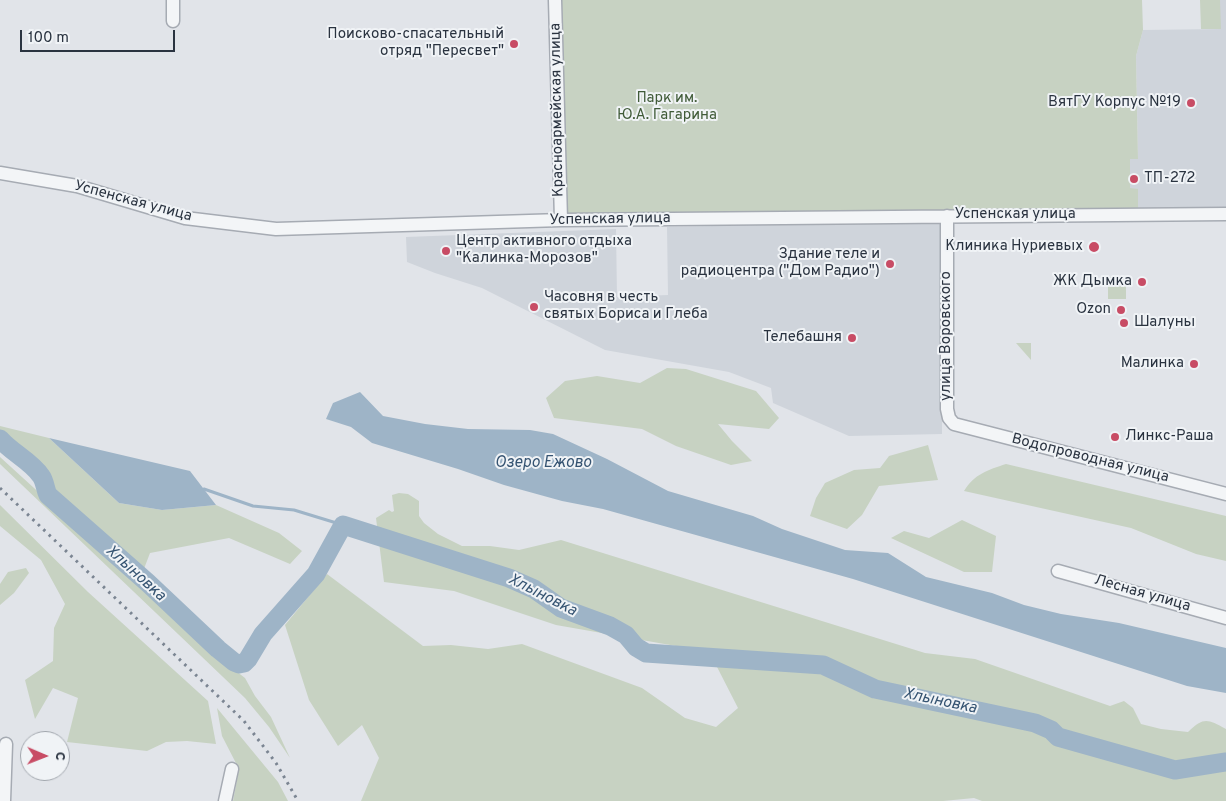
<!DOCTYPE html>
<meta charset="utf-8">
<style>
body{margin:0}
#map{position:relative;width:1226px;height:801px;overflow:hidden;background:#e1e4e9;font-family:Overpass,sans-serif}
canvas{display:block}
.north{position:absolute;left:20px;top:731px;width:50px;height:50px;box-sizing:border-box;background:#f0f3f6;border:1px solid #a1a6ad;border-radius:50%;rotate:91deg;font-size:14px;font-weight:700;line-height:20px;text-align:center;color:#2a3340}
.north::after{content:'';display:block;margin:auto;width:18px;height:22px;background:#c84c65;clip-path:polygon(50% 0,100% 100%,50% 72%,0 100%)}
.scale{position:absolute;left:20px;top:30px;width:155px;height:22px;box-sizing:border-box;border:2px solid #2a3340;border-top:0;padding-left:6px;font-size:15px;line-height:18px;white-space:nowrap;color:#2a3340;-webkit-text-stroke:4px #f0f3f6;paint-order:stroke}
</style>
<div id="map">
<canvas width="1226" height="801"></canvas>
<div class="north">С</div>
<div class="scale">100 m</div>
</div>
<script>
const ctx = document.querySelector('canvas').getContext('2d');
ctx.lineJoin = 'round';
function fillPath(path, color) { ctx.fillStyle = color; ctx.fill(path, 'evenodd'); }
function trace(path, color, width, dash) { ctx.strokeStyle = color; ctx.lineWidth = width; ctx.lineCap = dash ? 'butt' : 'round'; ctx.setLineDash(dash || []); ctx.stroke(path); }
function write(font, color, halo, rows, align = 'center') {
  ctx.font = font + ' Overpass,sans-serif'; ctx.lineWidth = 4; ctx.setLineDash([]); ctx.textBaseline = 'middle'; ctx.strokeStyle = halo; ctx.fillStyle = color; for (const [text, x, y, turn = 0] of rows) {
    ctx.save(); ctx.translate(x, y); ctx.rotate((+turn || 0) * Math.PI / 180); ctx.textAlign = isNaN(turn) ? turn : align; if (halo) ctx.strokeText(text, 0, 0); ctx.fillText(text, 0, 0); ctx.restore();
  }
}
const built = new Path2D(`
 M 1220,0 L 1226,0 L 1226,208 L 1138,209 L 1138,189 L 1130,189 L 1130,159 L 1138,158 L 1136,56 L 1143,30 L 1220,29 Z
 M 937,221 L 940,223 L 942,227 L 942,434 L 849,436 L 773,403 L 771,388 L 729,372 L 605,350 L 482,288 L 435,273 L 407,262 L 406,237 L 616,229 L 617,297 L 668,295 L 667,227 Z`);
const green = new Path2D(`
 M 555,0 L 1142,0 L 1143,30 L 1136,56 L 1138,159 L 1130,159 L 1130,188 L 1138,189 L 1138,209 L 575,217 L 565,212 Z
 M 1200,0 L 1220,0 L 1221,29 L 1201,29 Z
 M 1108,277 L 1126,277 L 1126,299 L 1108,299 Z
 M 1016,343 L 1031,343 L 1031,360 Z
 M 667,368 L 686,369 L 756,391 L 779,418 L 769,429 L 718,424 L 732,441 L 752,461 L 731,465 L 676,446 L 642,429 L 554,418 L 546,398 L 565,381 L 597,376 L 640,383 Z
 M 0,426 L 49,438 L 119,503 L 162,510 L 216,505 L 279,533 L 302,551 L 290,564 L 229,538 L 150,553 L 142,574 L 0,446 Z
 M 928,445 L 938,480 L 879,486 L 862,515 L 847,529 L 810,516 L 816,498 L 825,483 L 854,470 L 880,468 L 889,456 Z
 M 0,457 L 192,632 L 210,651 L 245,678 L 255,696 L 271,717 L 290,758 L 269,727 L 245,698 L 0,464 Z
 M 1006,464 L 1226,516 L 1226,561 L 1196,554 L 1131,528 L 964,491 C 974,474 988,470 1006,464 Z
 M 399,493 L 408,494 L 419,501 L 419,516 L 424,523 L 438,534 L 462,546 L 490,546 L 519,550 L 561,540 L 925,653 L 975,659 L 1110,706 L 1124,701 L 1133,708 L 1141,724 L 1161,729 L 1188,732 C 1204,717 1207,719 1226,729 L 1226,801 L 982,801 L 974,798 L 943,801 L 361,801 L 379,758 L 362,725 L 338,746 L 309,700 L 285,625 L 327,574 L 423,646 L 451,645 L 488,649 L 522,644 L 642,688 L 685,718 L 716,727 L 738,708 L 715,663 L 676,646 L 556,625 L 454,591 L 384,582 L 376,518 L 389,510 L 392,512 L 394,511 L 392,495 Z
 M 0,505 L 88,592 L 208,701 L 216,744 L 187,741 L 166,742 L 147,751 L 67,742 L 78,698 L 53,688 L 35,719 L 25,680 L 53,661 L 54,628 L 65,604 L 41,560 L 0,526 Z
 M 962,520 L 996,536 L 992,572 L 964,572 L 891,538 L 904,531 L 929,538 Z
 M 26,568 L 29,573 L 14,593 L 0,605 L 0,584 L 8,572 Z
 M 217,708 L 278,782 L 288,801 L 233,801 L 239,769 L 222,736 Z`);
const water = new Path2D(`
 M 360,392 L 383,416 L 425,424 L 468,429 L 530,430 L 553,434 L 607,459 L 668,491 L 753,516 L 782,529 L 845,550 L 888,553 L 926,577 L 992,593 L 1024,605 L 1061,614 L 1119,623 L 1226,648 L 1226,693 L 1187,686 L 853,579 L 603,509 L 562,501 L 504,485 L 458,469 L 372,443 L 351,427 L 326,419 L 333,403 Z
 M 49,438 L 190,471 L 216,505 L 162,510 L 119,503 Z`);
const stream = new Path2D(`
 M 204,489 L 253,506 L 294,510 L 343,525`);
const river = new Path2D(`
 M 0,439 C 12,453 31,461 41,476 C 45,481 45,489 48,495 L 148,583 L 218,649 L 234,662 L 239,664 L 244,663 L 248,659 L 263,634 L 316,574 L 343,525 L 509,578 L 534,589 L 561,608 L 610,626 L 626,635 L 636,647 L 646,653 L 823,665 L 875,689 L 1035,723 L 1051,730 L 1058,737 L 1175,770 L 1226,762`);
const minor = new Path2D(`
 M 173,0 L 173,21
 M 555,0 L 561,220
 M 0,173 L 77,186 L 185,218 L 276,229 L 561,220 L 1226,214
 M 947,216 L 947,409 L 949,418 L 954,424 L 1226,494
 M 1058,571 L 1226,618
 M 4,801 L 6,744
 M 225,801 L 232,769`);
const rail = new Path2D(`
 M 0,488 L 244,721 L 276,763 L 298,801`);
const markers = [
 [514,44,5,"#c84c65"],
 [1191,103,5,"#c84c65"],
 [1134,179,5,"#c84c65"],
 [1094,247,6,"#c84c65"],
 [446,251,5,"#c84c65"],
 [890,264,5,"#c84c65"],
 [1142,282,5,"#c84c65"],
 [534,307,5,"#c84c65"],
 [1121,310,5,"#c84c65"],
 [1124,323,5,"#c84c65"],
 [852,338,5,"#c84c65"],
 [1194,364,5,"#c84c65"],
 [1115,437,5,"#c84c65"]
];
const poiNames = [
 ["Поисково-спасательный",504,35],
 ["отряд \"Пересвет\"",504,52],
 ["ВятГУ Корпус №19",1181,103],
 ["ТП-272",1144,179,"left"],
 ["Центр активного отдыха",456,242,"left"],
 ["\"Калинка-Морозов\"",456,259,"left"],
 ["Клиника Нуриевых",1083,247],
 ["Здание теле и",880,255],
 ["радиоцентра (\"Дом Радио\")",880,272],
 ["ЖК Дымка",1132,282],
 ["Часовня в честь",544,298,"left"],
 ["святых Бориса и Глеба",544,315,"left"],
 ["Ozon",1111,310],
 ["Шалуны",1134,323,"left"],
 ["Телебашня",842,338],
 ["Малинка",1184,364],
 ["Линкс-Раша",1125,437,"left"]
];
const parkNames = [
 ["Парк им.",667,99],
 ["Ю.А. Гагарина",667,116]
];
const streetNames = [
 ["Красноармейская улица",558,110,-91],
 ["Успенская улица",133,202,15],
 ["Успенская улица",1015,215],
 ["Успенская улица",610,220,-1],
 ["улица Воровского",947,336,-90],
 ["Водопроводная улица",1090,459,14],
 ["Лесная улица",1142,594,16]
];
const waterNames = [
 ["Озеро Ежово",543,464],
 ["Хлыновка",135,574,42],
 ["Хлыновка",542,596,27],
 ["Хлыновка",940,702,12]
];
fillPath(built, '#cfd4db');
fillPath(green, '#c7d2c2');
fillPath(water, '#9eb4c7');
trace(stream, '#9eb4c7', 3);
trace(river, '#9eb4c7', 19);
trace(minor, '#a6abb3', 15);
trace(minor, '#f3f5f7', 12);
trace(rail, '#7b8592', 3, [2.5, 5]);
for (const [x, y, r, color] of markers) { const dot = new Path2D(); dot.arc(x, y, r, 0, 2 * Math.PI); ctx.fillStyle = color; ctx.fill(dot); trace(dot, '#f0f3f6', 2); }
write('15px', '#2a3340', '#f0f3f6', poiNames, 'right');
write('15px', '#405b38', '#f0f3f6', parkNames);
write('15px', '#2a3340', '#f0f3f6', streetNames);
write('italic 16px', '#365472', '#f0f3f6', waterNames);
</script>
